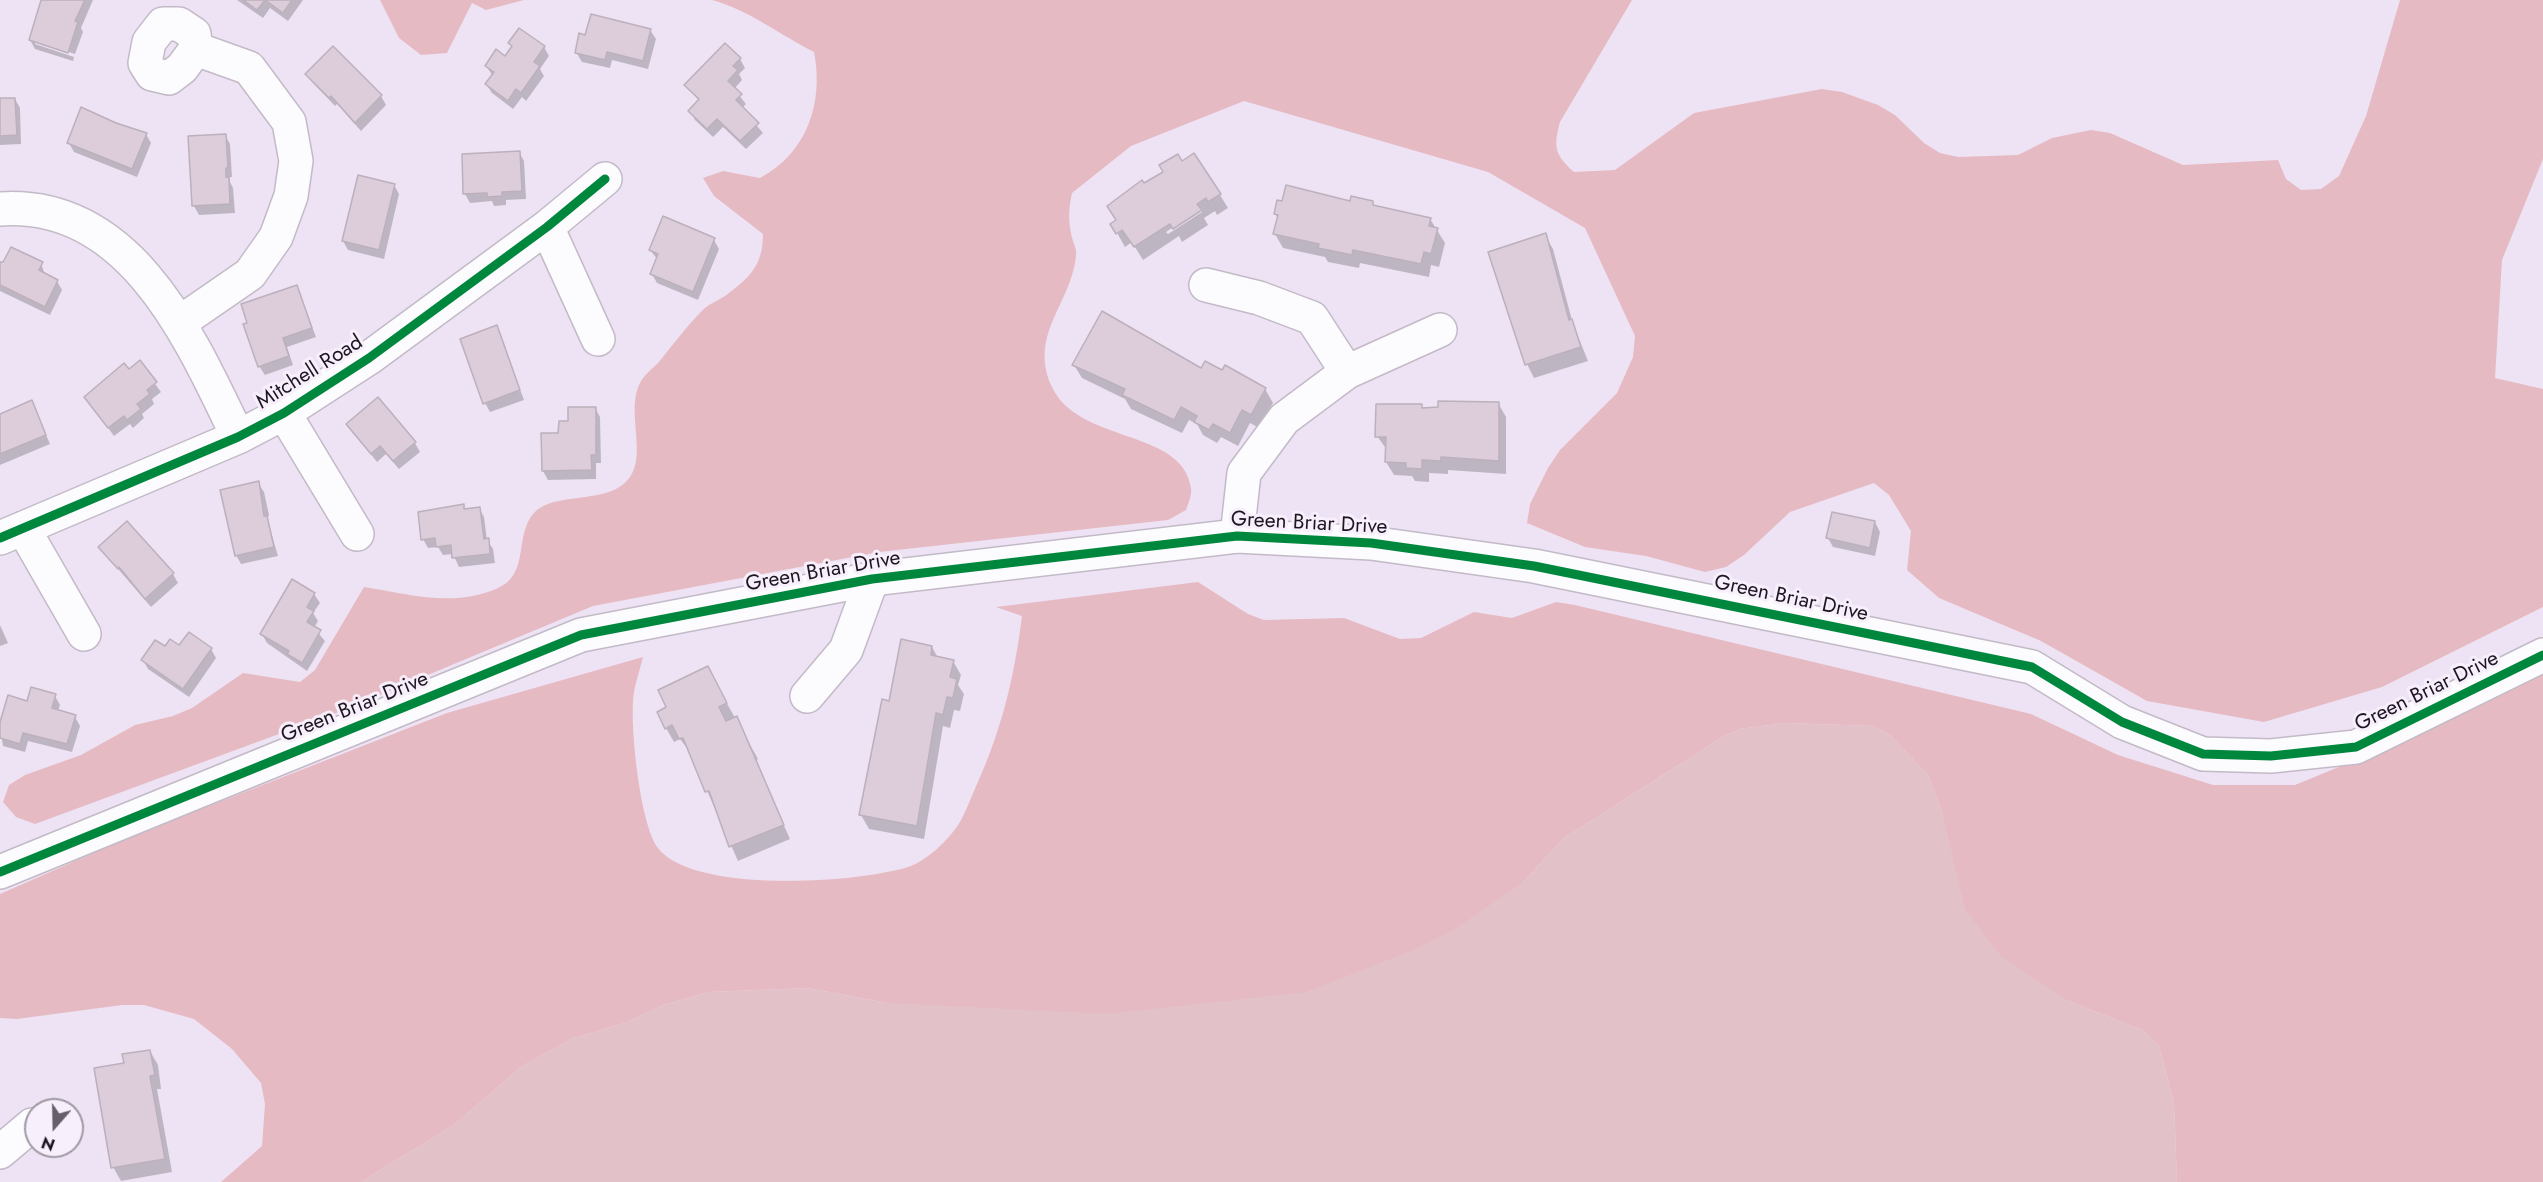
<!DOCTYPE html>
<style>
body{margin:0}
#map{position:relative;width:2543px;height:1182px;overflow:hidden;background:#eee3f4;font-family:Jost,sans-serif}
canvas{display:block}
.north{position:absolute;left:24px;top:1098px;width:60px;height:60px;box-sizing:border-box;background:#f7effb;border:2px solid #a098a3;border-radius:50%;rotate:200deg;font-size:16px;font-weight:700;line-height:24px;text-align:center;color:#1d1620}
.north::after{content:'';display:block;margin:auto;width:21px;height:27px;background:#665e6a;clip-path:polygon(50% 0,100% 100%,50% 72%,0 100%)}
</style>
<div id="map">
<canvas width="2543" height="1182"></canvas>
<div class="north">N</div>
</div>
<script>
const ctx = document.querySelector('canvas').getContext('2d');
ctx.lineJoin = 'round';
function fillPath(path, color) { ctx.fillStyle = color; ctx.fill(path, 'evenodd'); }
function trace(path, color, width, dash) { ctx.strokeStyle = color; ctx.lineWidth = width; ctx.lineCap = dash ? 'butt' : 'round'; ctx.setLineDash(dash || []); ctx.stroke(path); }
function write(font, color, halo, rows, align = 'center') {
  ctx.font = font + ' Jost,sans-serif'; ctx.lineWidth = 6; ctx.setLineDash([]); ctx.textBaseline = 'middle'; ctx.strokeStyle = halo; ctx.fillStyle = color; for (const [text, x, y, turn = 0] of rows) {
    ctx.save(); ctx.translate(x, y); ctx.rotate((+turn || 0) * Math.PI / 180); ctx.textAlign = isNaN(turn) ? turn : align; if (halo) ctx.strokeText(text, 0, 0); ctx.fillText(text, 0, 0); ctx.restore();
  }
}
const green = new Path2D(`
 M 1784,723 L 1874,726 L 1890,735 L 1929,776 L 1943,815 L 2066,1000 L 2142,1030 L 2159,1046 L 2174,1103 L 2177,1182 L 361,1182 L 455,1124 L 521,1067 L 573,1038 L 625,1023 L 664,1005 L 709,992 L 808,988 L 887,1003 L 1522,883 L 1564,838 L 1721,738 L 1740,729 Z`);
const forest = new Path2D(`
 M 380,0 L 524,0 L 486,10 L 472,3 L 447,53 L 421,55 L 399,38 Z
 M 712,0 L 1632,0 L 1560,122 C 1553,147 1555,155 1574,172 L 1615,170 L 1694,113 L 1822,89 L 1842,92 L 1878,105 L 1895,115 L 1924,143 L 1940,153 L 1958,157 L 2018,155 L 2052,138 L 2091,130 L 2110,133 L 2183,165 L 2278,160 L 2286,179 L 2301,190 L 2321,189 L 2339,176 L 2366,116 L 2400,0 L 2543,0 L 2543,159 L 2502,260 L 2495,378 L 2543,389 L 2543,607 L 2382,687 L 2264,722 L 2147,701 L 2041,641 L 1939,598 L 1907,570 L 1911,531 L 1889,495 L 1874,483 L 1790,512 L 1744,555 L 1726,567 L 1705,572 L 1646,556 L 1585,547 L 1527,523 L 1530,504 L 1548,468 L 1560,450 L 1617,393 L 1633,357 L 1635,336 L 1585,228 L 1488,172 L 1244,101 L 1131,146 L 1072,193 C 1069,207 1068,219 1071,233 C 1072,241 1077,248 1076,255 C 1072,303 1029,333 1051,385 C 1077,445 1182,427 1191,488 C 1192,495 1188,504 1186,510 L 1168,520 L 879,552 L 593,606 L 344,710 L 35,824 L 16,817 L 3,802 L 9,785 L 25,775 L 81,755 L 135,725 L 173,716 L 192,708 L 243,673 L 300,682 L 315,670 L 364,587 C 408,594 455,608 498,588 C 530,574 514,535 534,513 C 558,488 619,509 634,469 C 643,445 627,408 640,383 C 643,376 652,369 658,363 C 673,345 688,324 705,308 C 711,303 719,300 725,296 C 749,278 763,266 763,234 L 714,196 L 703,178 L 723,171 L 760,178 C 807,153 824,103 814,52 C 780,35 749,10 712,0 Z
 M 1198,582 L 1248,614 L 1264,620 L 1344,618 L 1400,639 L 1421,638 L 1474,612 L 1512,618 L 1556,602 L 1575,605 L 2031,714 L 2118,755 L 2213,785 L 2295,785 L 2424,732 L 2543,674 L 2543,1182 L 2177,1182 L 2174,1103 L 2159,1046 L 2142,1030 L 2066,1000 L 2001,956 L 1965,909 L 1943,815 L 1929,776 L 1890,735 L 1874,726 L 1784,723 L 1740,729 L 1721,738 L 1564,838 L 1522,883 L 1455,929 L 1411,951 L 1306,992 L 1107,1014 L 887,1003 L 808,988 L 709,992 L 664,1005 L 625,1023 L 573,1038 L 521,1067 L 455,1124 L 361,1182 L 221,1182 L 262,1146 L 265,1104 L 261,1083 L 232,1049 L 194,1019 L 144,1005 L 122,1005 L 17,1019 L 0,1018 L 0,894 L 132,836 L 447,713 L 643,657 C 640,669 636,681 634,692 C 629,723 640,824 658,848 C 693,894 857,883 908,867 C 926,861 945,843 956,828 C 964,817 969,802 974,791 C 1001,732 1014,680 1022,616 L 996,607 Z`);
const shadow = new Path2D(`
 M 43,0 L 93,0 L 81,28 L 83,32 L 75,54 L 35,41 L 35,44 L 74,57 L 73,61 L 35,49 L 30,40 Z
 M 237,0 L 303,0 L 288,21 L 270,8 L 263,18 Z
 M 520,30 L 544,47 L 549,56 L 540,69 L 544,76 L 526,101 L 522,97 L 513,109 L 492,93 L 486,84 L 493,76 L 486,66 L 505,58 L 513,48 L 510,44 Z
 M 650,30 L 656,39 L 648,69 L 612,60 L 610,68 L 582,62 L 576,52 L 586,37 Z
 M 333,48 L 381,96 L 386,105 L 361,131 L 337,104 L 335,106 L 313,83 L 307,74 Z
 M 740,59 L 745,68 L 739,74 L 742,80 L 734,89 L 746,104 L 742,108 L 763,133 L 746,149 L 723,127 L 713,137 L 695,120 L 690,111 L 699,101 L 686,85 Z
 M 15,99 L 20,108 L 21,144 L 0,145 L 0,100 Z
 M 82,109 L 146,134 L 151,143 L 137,177 L 74,152 L 69,143 Z
 M 225,135 L 230,144 L 232,177 L 230,177 L 230,182 L 233,188 L 235,213 L 199,215 L 194,206 Z
 M 519,152 L 524,161 L 526,199 L 506,200 L 506,205 L 494,206 L 492,201 L 470,203 L 465,194 Z
 M 1182,163 L 1220,195 L 1228,208 L 1217,215 L 1215,211 L 1204,218 L 1208,225 L 1182,242 L 1179,236 L 1143,260 L 1132,242 L 1125,247 L 1112,224 L 1117,221 L 1144,185 ZM 1202,208 L 1202,212 L 1168,234 L 1166,232 Z
 M 394,185 L 399,194 L 384,259 L 348,250 L 343,241 Z
 M 1351,203 L 1372,203 L 1375,206 L 1430,219 L 1445,243 L 1439,267 L 1431,265 L 1429,277 L 1360,263 L 1359,268 L 1328,262 L 1325,257 L 1283,248 L 1275,234 L 1278,219 L 1275,213 Z
 M 1545,235 L 1553,249 L 1573,324 L 1588,361 L 1534,378 L 1527,364 Z
 M 714,240 L 719,249 L 698,300 L 657,283 L 652,274 L 658,260 L 650,250 Z
 M 41,263 L 45,275 L 57,281 L 62,290 L 50,315 L 0,291 L 0,268 Z
 M 297,287 L 316,337 L 287,347 L 293,365 L 265,375 L 259,366 Z
 M 496,327 L 524,400 L 490,412 L 485,403 Z
 M 139,362 L 161,392 L 152,399 L 154,404 L 142,414 L 144,418 L 133,428 L 130,424 L 114,436 L 86,397 Z
 M 1074,365 L 1223,372 L 1265,389 L 1273,403 L 1259,428 L 1250,423 L 1238,446 L 1221,437 L 1217,443 L 1203,435 L 1197,424 L 1189,420 L 1182,433 L 1131,409 L 1125,399 L 1082,378 Z
 M 32,402 L 50,444 L 0,465 L 0,415 Z
 M 1498,403 L 1506,417 L 1506,474 L 1448,470 L 1448,474 L 1429,473 L 1429,482 L 1415,481 L 1412,476 L 1394,475 L 1386,462 L 1387,450 L 1377,436 L 1421,406 L 1423,409 Z
 M 595,408 L 600,417 L 601,463 L 596,463 L 596,479 L 548,480 L 543,471 L 560,435 L 569,422 Z
 M 348,425 L 415,443 L 420,452 L 399,469 L 386,454 L 377,462 Z
 M 258,483 L 264,492 L 269,515 L 267,519 L 278,556 L 241,564 L 236,555 Z
 M 463,505 L 466,510 L 479,508 L 484,517 L 487,540 L 493,549 L 495,563 L 459,567 L 453,554 L 443,555 L 438,547 L 428,548 L 423,539 Z
 M 1875,522 L 1880,532 L 1875,556 L 1833,547 L 1828,538 Z
 M 100,548 L 173,574 L 178,583 L 151,607 Z
 M 293,581 L 314,594 L 320,603 L 313,613 L 318,621 L 314,628 L 325,641 L 307,671 L 267,643 L 262,634 Z
 M 0,625 L 8,643 L 0,646 Z
 M 932,647 L 938,658 L 953,661 L 961,675 L 958,685 L 964,694 L 960,711 L 954,710 L 950,728 L 943,726 L 924,839 L 869,829 L 861,815 L 890,703 Z
 M 165,648 L 211,649 L 216,658 L 189,697 L 148,669 L 143,660 Z
 M 715,682 L 758,759 L 755,761 L 790,839 L 738,861 L 690,752 L 680,739 L 674,742 L 666,728 Z
 M 55,696 L 60,705 L 58,711 L 75,717 L 80,726 L 72,752 L 28,741 L 25,752 L 3,746 L 0,728 L 28,702 Z
 M 150,1051 L 158,1065 L 161,1089 L 157,1089 L 172,1172 L 121,1181 L 113,1167 L 125,1064 Z`);
const building = new Path2D(`
 M 41,0 L 85,0 L 75,21 L 78,22 L 68,53 L 29,40 Z
 M 243,0 L 265,0 L 257,10 Z
 M 265,0 L 292,0 L 283,13 Z
 M 591,14 L 651,29 L 643,61 L 607,52 L 605,60 L 575,53 L 579,33 L 585,35 Z
 M 519,28 L 545,46 L 534,62 L 540,66 L 521,93 L 516,89 L 508,101 L 485,84 L 494,72 L 485,66 L 496,49 L 505,56 L 512,46 L 508,43 Z
 M 725,43 L 741,58 L 733,66 L 738,70 L 728,81 L 742,94 L 736,100 L 759,123 L 740,141 L 717,119 L 707,129 L 688,111 L 699,99 L 684,85 Z
 M 333,46 L 382,95 L 355,123 L 331,96 L 329,98 L 305,74 Z
 M 0,98 L 15,98 L 17,135 L 0,136 Z
 M 81,107 L 116,123 L 147,133 L 132,169 L 67,143 Z
 M 226,134 L 228,168 L 226,168 L 226,177 L 229,177 L 230,204 L 192,206 L 188,136 Z
 M 520,151 L 522,191 L 502,192 L 502,196 L 487,197 L 487,193 L 463,194 L 462,154 Z
 M 1194,153 L 1221,194 L 1208,202 L 1206,198 L 1197,204 L 1202,210 L 1173,229 L 1170,224 L 1134,247 L 1122,230 L 1116,234 L 1110,224 L 1116,220 L 1107,206 L 1142,180 L 1144,183 L 1163,172 L 1159,165 L 1178,154 L 1182,161 Z
 M 358,175 L 395,184 L 379,250 L 342,241 Z
 M 1286,185 L 1350,201 L 1351,196 L 1373,201 L 1373,205 L 1431,218 L 1429,226 L 1438,228 L 1431,254 L 1424,252 L 1421,264 L 1353,250 L 1352,255 L 1318,248 L 1319,244 L 1273,234 L 1278,215 L 1274,214 L 1277,200 L 1282,201 Z
 M 663,216 L 715,238 L 693,292 L 650,274 L 658,254 L 649,250 Z
 M 1546,233 L 1569,320 L 1572,319 L 1581,347 L 1525,365 L 1488,252 Z
 M 11,247 L 43,262 L 39,270 L 58,280 L 45,307 L 0,285 L 0,262 L 3,262 Z
 M 297,285 L 312,328 L 283,338 L 289,356 L 258,367 L 243,324 L 247,323 L 241,304 Z
 M 1102,311 L 1201,368 L 1205,361 L 1222,370 L 1225,365 L 1266,388 L 1251,415 L 1242,410 L 1230,433 L 1213,424 L 1209,430 L 1194,422 L 1197,416 L 1181,407 L 1174,420 L 1122,395 L 1125,389 L 1072,365 Z
 M 497,325 L 520,390 L 483,404 L 460,339 Z
 M 140,360 L 157,382 L 147,390 L 150,394 L 137,404 L 141,409 L 127,420 L 124,416 L 108,428 L 84,397 L 124,363 L 129,369 Z
 M 378,397 L 416,442 L 393,461 L 380,446 L 371,454 L 346,424 Z
 M 32,400 L 46,435 L 0,454 L 0,414 Z
 M 1438,401 L 1499,402 L 1499,461 L 1441,457 L 1441,461 L 1422,460 L 1422,469 L 1406,468 L 1406,463 L 1385,462 L 1386,437 L 1375,437 L 1376,404 L 1422,404 L 1422,408 L 1438,407 Z
 M 568,407 L 596,407 L 596,455 L 591,455 L 592,470 L 542,471 L 541,433 L 558,433 L 559,421 L 568,421 Z
 M 259,481 L 264,516 L 267,516 L 274,547 L 235,556 L 220,490 Z
 M 464,504 L 464,509 L 480,507 L 484,539 L 489,538 L 490,554 L 452,558 L 451,545 L 436,547 L 435,538 L 421,540 L 418,512 Z
 M 1832,512 L 1875,521 L 1870,548 L 1826,538 Z
 M 127,521 L 174,573 L 145,599 L 119,567 L 118,569 L 98,547 Z
 M 292,579 L 315,593 L 307,607 L 314,611 L 307,622 L 321,630 L 302,663 L 287,654 L 289,651 L 260,634 Z
 M 189,632 L 212,648 L 183,689 L 141,660 L 155,640 L 165,646 L 170,639 L 179,645 Z
 M 901,639 L 932,646 L 931,655 L 954,660 L 950,677 L 957,679 L 953,698 L 947,697 L 943,715 L 936,713 L 917,826 L 859,815 L 882,699 L 889,701 Z
 M 708,666 L 727,703 L 719,707 L 726,721 L 737,716 L 784,825 L 729,847 L 709,791 L 705,792 L 683,738 L 679,739 L 672,725 L 665,729 L 657,712 L 666,707 L 658,690 Z
 M 31,687 L 56,694 L 52,708 L 76,715 L 67,744 L 23,733 L 20,744 L 0,738 L 0,722 L 8,695 L 27,701 Z
 M 150,1050 L 155,1075 L 150,1076 L 165,1159 L 111,1168 L 94,1068 L 124,1063 L 122,1054 Z`);
const minor = new Path2D(`
 M 163,24 L 179,24 L 194,34 L 196,49 L 182,68 L 169,78 L 152,74 L 145,63 L 149,42 Z
 M 0,209 C 131,200 191,339 238,437
 M 547,227 L 598,339
 M 1206,285 L 1259,298 L 1312,318 L 1347,372
 M 179,323 L 250,274 L 276,237 L 291,196 L 296,161 L 289,122 L 249,68 L 196,49
 M 284,413 L 357,534
 M 23,528 L 84,634
 M 1237,536 L 1244,473 L 1284,419 L 1347,372 L 1440,330
 M 0,538 L 238,437 L 284,413 L 369,358 L 547,227 L 605,179
 M 807,696 L 846,650 L 872,579
 M 0,1152 L 32,1125`);
const tertiary = new Path2D(`
 M 0,872 L 581,635 L 872,579 L 1237,536 L 1371,543 L 1534,566 L 2032,667 L 2122,722 L 2203,754 L 2271,756 L 2356,747 L 2543,655`);
const cycleway = new Path2D(`
 M 0,538 L 238,437 L 284,413 L 369,358 L 547,227 L 605,179
 M 0,872 L 581,635 L 872,579 L 1237,536 L 1371,543 L 1534,566 L 2032,667 L 2122,722 L 2203,754 L 2271,756 L 2356,747 L 2543,655`);
const streetNames = [
 ["Mitchell Road",310,373,-32],
 ["Green Briar Drive",1309,524,3],
 ["Green Briar Drive",823,572,-10],
 ["Green Briar Drive",1791,599,12],
 ["Green Briar Drive",2427,692,-26],
 ["Green Briar Drive",355,708,-22]
];
fillPath(green, '#e2c1c9');
fillPath(forest, '#e6bac2');
fillPath(shadow, '#0003');
fillPath(building, '#ddccda');
trace(building, '#bbb0bb', 1.5);
trace(minor, '#c3bac7', 36);
trace(tertiary, '#c3bac7', 36);
trace(minor, '#fcfbfd', 33);
trace(tertiary, '#fcfbfd', 33);
trace(cycleway, '#00873e', 9);
write('21px', '#1d1620', '#f7effb', streetNames);
</script>
